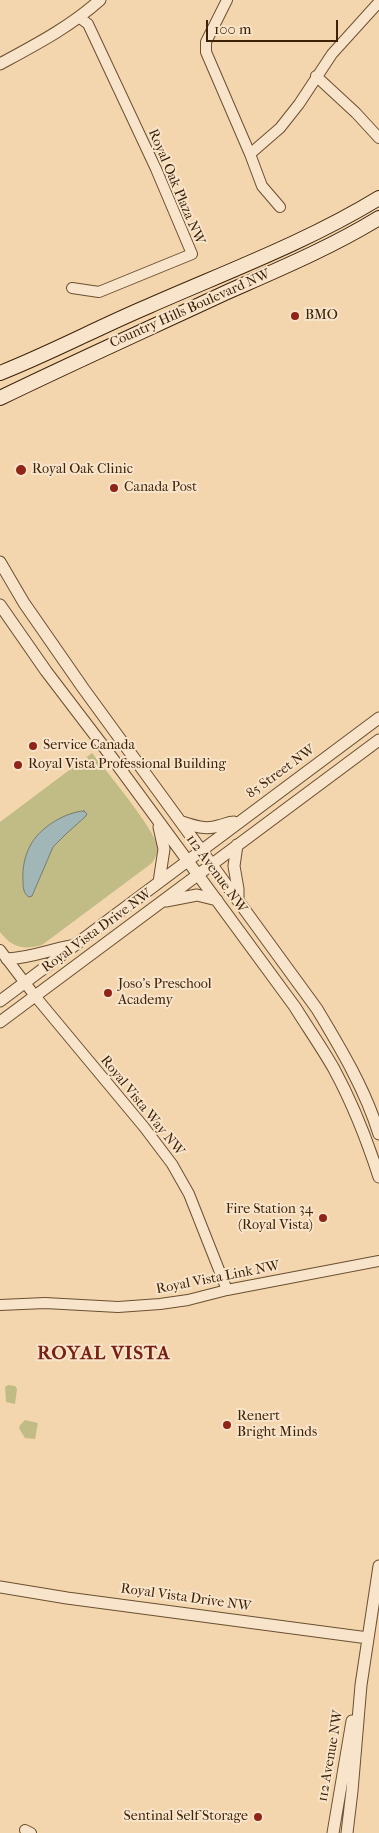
<!DOCTYPE html>
<style>
body{margin:0}
#map{position:relative;width:379px;height:1833px;overflow:hidden;background:#f3d6ad;font-family:"IM FELL French Canon",serif}
canvas{display:block}
.scale{position:absolute;left:206px;top:20px;width:132px;height:22px;box-sizing:border-box;border:2px solid #3d2208;border-top:0;padding-left:6px;font-size:15px;line-height:18px;white-space:nowrap;color:#3d2208;-webkit-text-stroke:4px #f7e4ca;paint-order:stroke}
</style>
<div id="map">
<canvas width="379" height="1833"></canvas>
<div class="scale">100 m</div>
</div>
<script>
const ctx = document.querySelector('canvas').getContext('2d');
ctx.lineJoin = 'round';
function fillPath(path, color) { ctx.fillStyle = color; ctx.fill(path, 'evenodd'); }
function trace(path, color, width, dash) { ctx.strokeStyle = color; ctx.lineWidth = width; ctx.lineCap = dash ? 'butt' : 'round'; ctx.setLineDash(dash || []); ctx.stroke(path); }
function write(font, color, halo, rows, align = 'center') {
  ctx.font = font + ' "IM FELL French Canon",serif'; ctx.lineWidth = 4; ctx.setLineDash([]); ctx.textBaseline = 'middle'; ctx.strokeStyle = halo; ctx.fillStyle = color; for (const [text, x, y, turn = 0] of rows) {
    ctx.save(); ctx.translate(x, y); ctx.rotate((+turn || 0) * Math.PI / 180); ctx.textAlign = isNaN(turn) ? turn : align; if (halo) ctx.strokeText(text, 0, 0); ctx.fillText(text, 0, 0); ctx.restore();
  }
}
const green = new Path2D(`
 M 92,753 C 104,768 155,830 157,845 C 158,852 156,857 152,863 L 42,945 C 24,950 12,948 0,932 L 0,822 Z
 M 8,1385 L 15,1386 L 17,1389 L 15,1404 L 6,1402 L 5,1387 Z
 M 25,1420 L 38,1423 L 35,1439 L 25,1438 L 19,1428 L 20,1425 Z`);
const water = new Path2D(`
 M 84,811 L 87,814 L 85,817 L 67,833 L 53,847 L 32,896 L 29,897 C 23,893 23,887 23,880 C 22,869 25,855 30,846 C 39,828 65,812 84,811 Z`);
const minor = new Path2D(`
 M 227,0 L 206,42 L 206,52 L 250,154 L 262,186 L 280,207
 M 316,76 L 356,113 L 379,138
 M 250,154 L 280,128 L 299,104 L 332,54 L 379,2
 M 72,288 L 99,292 L 192,254 L 156,169 L 88,24 L 80,18
 M 0,950 L 35,996 L 144,1127 L 172,1164 L 189,1194 L 227,1290
 M 0,1305 L 45,1303 L 118,1307 L 160,1304 L 188,1300 L 227,1290 L 379,1261
 M 25,1830 L 31,1833`);
const tertiary = new Path2D(`
 M 0,64 C 35,45 70,27 100,0
 M 0,562 L 24,603 L 83,688 L 317,1009 C 341,1049 365,1089 379,1134
 M 0,605 L 46,671 L 110,755 L 295,1007 C 308,1028 322,1048 334,1069 C 353,1104 367,1140 379,1177
 M 182,822 C 194,826 206,830 218,826 C 224,825 228,822 234,822
 M 237,845 L 234,866 L 238,889 L 238,899
 M 159,882 L 164,849 L 159,827
 M 166,901 L 197,895 L 217,900
 M 7,959 C 31,958 48,950 71,946
 M 0,1001 L 379,718
 M 0,1022 L 379,740
 M 0,1587 L 67,1598 L 368,1638
 M 333,1833 L 352,1721
 M 347,1833 L 352,1791 L 361,1685 L 379,1566`);
const secondary = new Path2D(`
 M 0,373 C 51,353 99,327 149,306 C 226,272 307,242 379,198
 M 0,398 C 74,362 150,328 225,293 C 277,270 330,248 379,218`);
const markers = [
 [295,316,5,"#8f2418"],
 [21,470,6,"#8f2418"],
 [114,488,5,"#8f2418"],
 [33,746,5,"#8f2418"],
 [18,765,5,"#8f2418"],
 [108,993,5,"#8f2418"],
 [323,1218,5,"#8f2418"],
 [227,1425,5,"#8f2418"],
 [258,1817,5,"#8f2418"]
];
const streetNames = [
 ["Royal Oak Plaza NW",176,187,67],
 ["Country Hills Boulevard NW",190,309,-24],
 ["85 Street NW",281,772,-36],
 ["112 Avenue NW",216,874,54],
 ["Royal Vista Drive NW",97,931,-36],
 ["Royal Vista Way NW",142,1106,51],
 ["Royal Vista Link NW",218,1278,-11],
 ["Royal Vista Drive NW",186,1598,8],
 ["112 Avenue NW",331,1756,-80]
];
const poiNames = [
 ["BMO",305,316],
 ["Royal Oak Clinic",32,470],
 ["Canada Post",124,488],
 ["Service Canada",43,746],
 ["Royal Vista Professional Building",28,765],
 ["Joso's Preschool",118,985],
 ["Academy",118,1001],
 ["Fire Station 34",313,1210,"right"],
 ["(Royal Vista)",313,1226,"right"],
 ["Renert",237,1417],
 ["Bright Minds",237,1433],
 ["Sentinal Self Storage",248,1817,"right"]
];
const districtNames = [
 ["ROYAL VISTA",104,1354]
];
fillPath(green, '#c1bc85');
fillPath(water, '#a1b6b6');
trace(water, '#797b70', 1);
trace(minor, '#6a4f31', 12);
trace(tertiary, '#6a4f31', 13);
trace(secondary, '#3d2208', 16);
trace(minor, '#f7e4ca', 10);
trace(tertiary, '#f7e4ca', 11);
trace(secondary, '#f7e4ca', 14);
for (const [x, y, r, color] of markers) { const dot = new Path2D(); dot.arc(x, y, r, 0, 2 * Math.PI); ctx.fillStyle = color; ctx.fill(dot); trace(dot, '#f7e4ca', 2); }
write('14px', '#3d2208', '#f7e4ca', streetNames);
write('14px', '#3d2208', '#f7e4ca', poiNames, 'left');
ctx.letterSpacing = '1px';
write('bold 19px', '#7a1f14', '#f7e4ca', districtNames);
ctx.letterSpacing = '0px';
</script>
